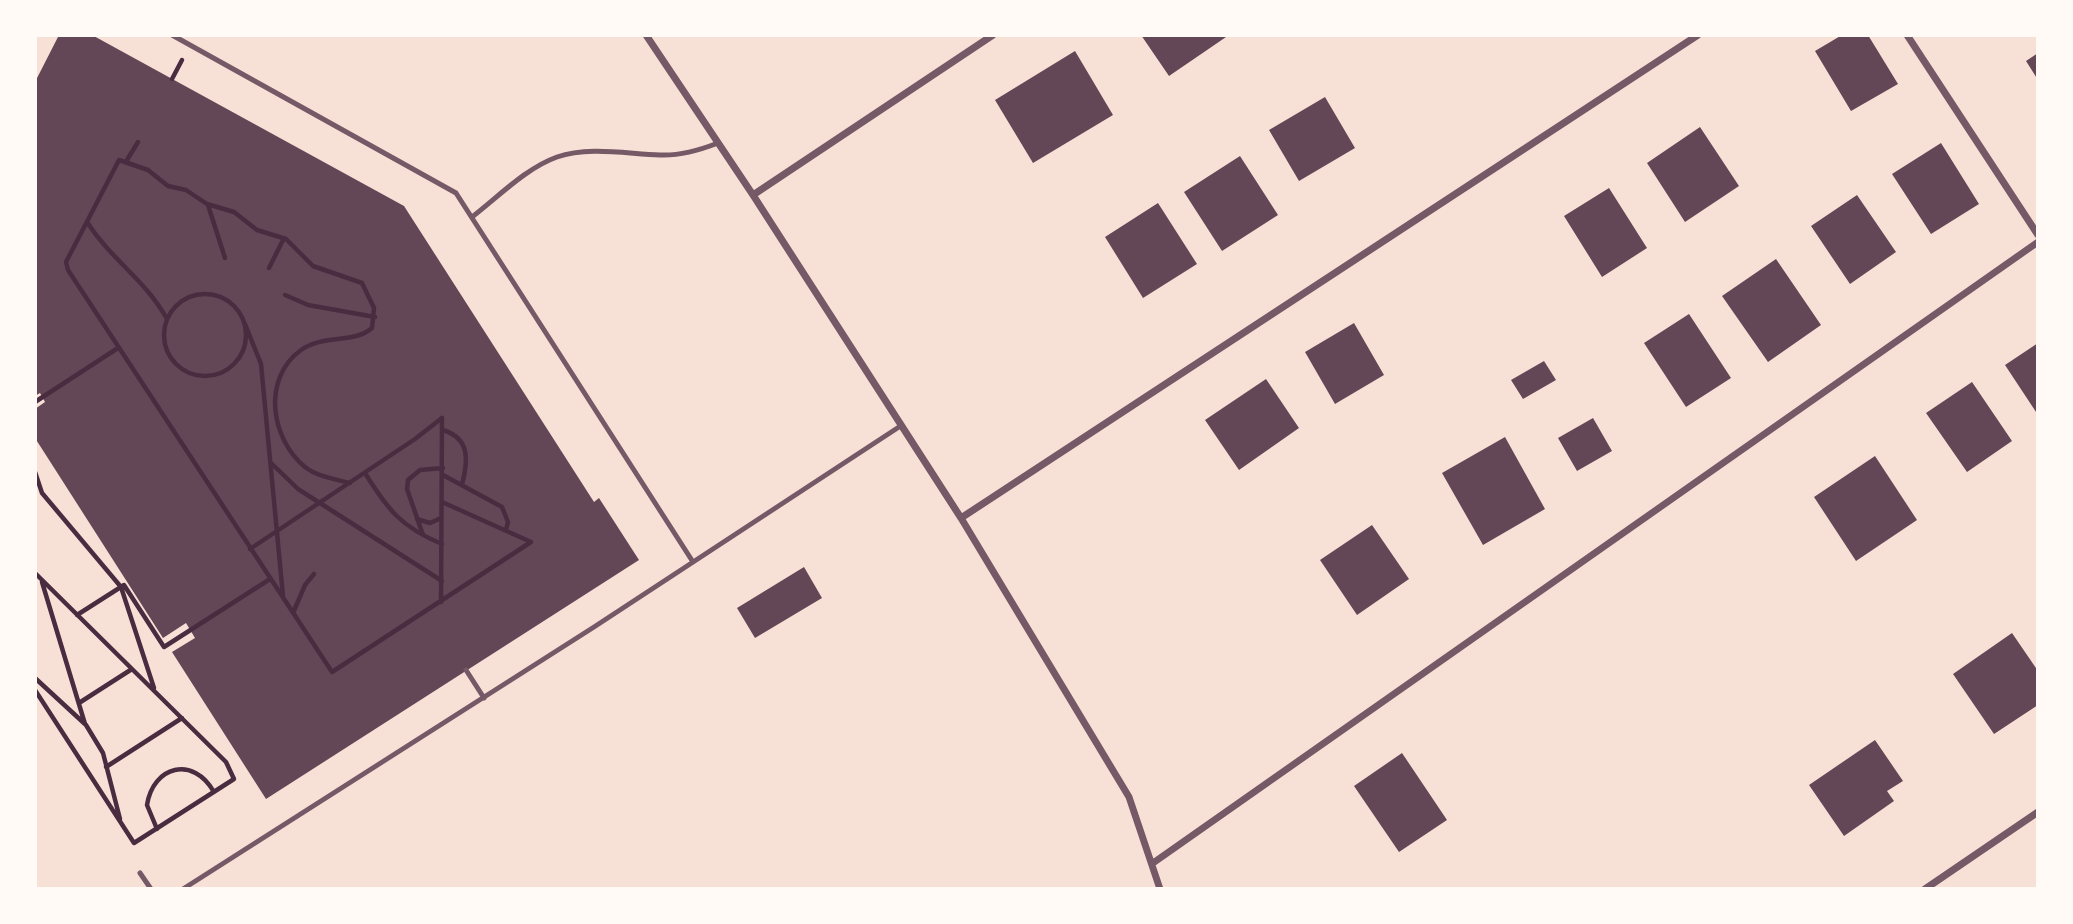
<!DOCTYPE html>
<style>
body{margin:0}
#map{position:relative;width:2073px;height:924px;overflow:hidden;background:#f7e1d7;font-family:Arial,sans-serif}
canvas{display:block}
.frame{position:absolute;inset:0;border:37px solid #fffaf5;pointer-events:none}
</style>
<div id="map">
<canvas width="2073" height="924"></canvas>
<div class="frame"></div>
</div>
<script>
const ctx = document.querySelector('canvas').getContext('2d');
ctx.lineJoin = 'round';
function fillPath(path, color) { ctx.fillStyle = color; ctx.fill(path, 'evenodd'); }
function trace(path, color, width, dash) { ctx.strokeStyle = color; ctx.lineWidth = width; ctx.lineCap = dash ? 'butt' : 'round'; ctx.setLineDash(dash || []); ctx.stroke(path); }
const building = new Path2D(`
 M 59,35 L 92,35 L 404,206 L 594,502 L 599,498 L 639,560 L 266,799 L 172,652 L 195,638 L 186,623 L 163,638 L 35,438 L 35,409 L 45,402 L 40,393 L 35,396 L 35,82 Z
 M 1141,35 L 1229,35 L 1169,76 Z
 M 1842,35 L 1868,35 L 1898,84 L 1851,111 L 1815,51 Z
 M 1075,51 L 1113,115 L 1033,163 L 995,100 Z
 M 2038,53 L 2038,80 L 2026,61 Z
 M 1325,97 L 1355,148 L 1299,181 L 1269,130 Z
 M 1700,127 L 1739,186 L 1685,222 L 1647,163 Z
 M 1941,143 L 1979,204 L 1931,234 L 1892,174 Z
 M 1240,156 L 1278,215 L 1222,251 L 1184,192 Z
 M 1609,188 L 1647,248 L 1602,277 L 1564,216 Z
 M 1857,195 L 1896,252 L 1850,284 L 1811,226 Z
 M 1158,203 L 1197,264 L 1143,298 L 1105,237 Z
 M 1776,259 L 1821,325 L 1768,362 L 1722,296 Z
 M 1689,314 L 1731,378 L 1686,407 L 1644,343 Z
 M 1354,323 L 1384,375 L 1335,404 L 1305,352 Z
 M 2038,343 L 2038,415 L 2005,365 Z
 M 1544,361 L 1556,380 L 1523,399 L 1511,380 Z
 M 1266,379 L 1299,428 L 1239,470 L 1205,420 Z
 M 1972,382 L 2012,441 L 1967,472 L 1926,413 Z
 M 1593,418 L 1612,451 L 1577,471 L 1558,438 Z
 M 1505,437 L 1545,509 L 1483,545 L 1442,473 Z
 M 1875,456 L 1917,520 L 1856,561 L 1814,497 Z
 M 1372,525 L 1409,579 L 1357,615 L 1320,560 Z
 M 804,567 L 822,598 L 755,638 L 737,608 Z
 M 2012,633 L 2038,671 L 2038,705 L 1994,734 L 1953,674 Z
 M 1875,740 L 1903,781 L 1887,791 L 1894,801 L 1844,836 L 1809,785 Z
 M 1402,753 L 1447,820 L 1399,852 L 1354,786 Z`);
const path = new Path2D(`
 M 172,79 L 182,60
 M 127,160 L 138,142
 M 208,205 L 225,258
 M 87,222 C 112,261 144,278 167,319
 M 269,268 L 284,238
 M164 335a41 41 0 1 1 82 0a41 41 0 1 1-82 0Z
 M 285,295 L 308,305 L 375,317
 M 245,324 L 261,364 L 283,596
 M 35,402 L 118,348
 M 443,430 C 471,439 468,461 462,485
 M 271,463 L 298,489 L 442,581
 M 35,472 L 42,493 L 121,587 L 154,688
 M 365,473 C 388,510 401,527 442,544
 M 443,475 L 502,507 L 508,522 L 506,530
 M 350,483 C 335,479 318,477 305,467 C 270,438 262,378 301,350 C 323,334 354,344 372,328 L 374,308 L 362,283 L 313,266 L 286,239 L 257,230 L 234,212 L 207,204 L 186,190 L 168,186 L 148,170 L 119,160 L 66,262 L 68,270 L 332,672 L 531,542 L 442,502
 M 417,519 L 430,523 L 441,518
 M 423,535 L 407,489 L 408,480 L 420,470 L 443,468
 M 250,549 L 415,439 L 442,418 L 441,602
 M 35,573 L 226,762 L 234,779 L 134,843 L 35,690
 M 42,582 L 85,724
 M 293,613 L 305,585 L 314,574
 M 77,615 L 124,585 L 164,647 L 270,579
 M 35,678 L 86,725 L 103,753 L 120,819
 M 79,703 L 132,669
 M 106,767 L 182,718
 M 157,829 L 147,805 C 153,766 193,755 214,792`);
const service = new Path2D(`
 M 172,35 L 456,193 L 693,562
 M 472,217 C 498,197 526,168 557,157 C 589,146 627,154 660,155 C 680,156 700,150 718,143
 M 466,670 L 484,698
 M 140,873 L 151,889
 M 183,889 L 594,627 L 902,425`);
const minor = new Path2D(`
 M 646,35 L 753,195 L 961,518 L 1129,797 L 1160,889
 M 1907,35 L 2038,235
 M 753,195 L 993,35
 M 961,518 L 1698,35
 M 1153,863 L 2038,242
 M 1925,889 L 2038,812`);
fillPath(building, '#644757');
trace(path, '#4a2c40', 4.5);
trace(service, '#755966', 5);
trace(minor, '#755966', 7);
</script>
